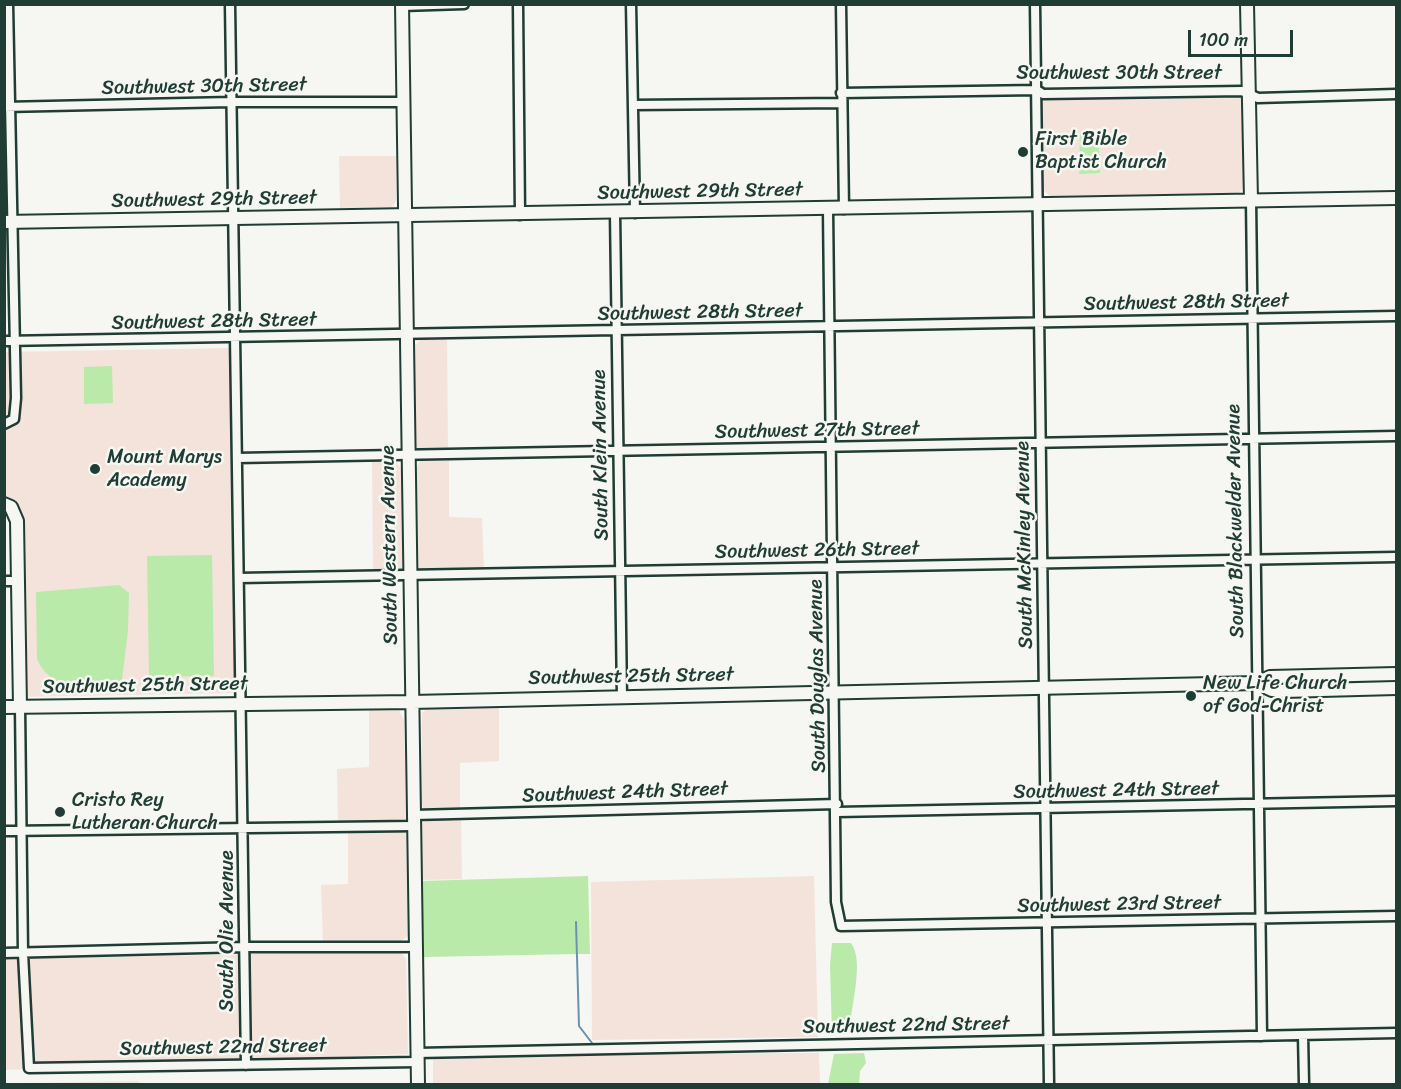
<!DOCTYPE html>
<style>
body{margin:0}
#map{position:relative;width:1401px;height:1089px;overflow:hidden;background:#f6f6f2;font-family:Sriracha,sans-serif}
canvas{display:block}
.frame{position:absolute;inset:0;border:6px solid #1f3d34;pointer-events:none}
.scale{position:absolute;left:1188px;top:30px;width:105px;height:27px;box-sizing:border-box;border:3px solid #1f3d34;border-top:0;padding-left:8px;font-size:18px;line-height:21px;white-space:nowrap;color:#1f3d34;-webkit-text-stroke:4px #f6f6f2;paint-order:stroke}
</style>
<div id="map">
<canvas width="1401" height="1089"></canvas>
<div class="frame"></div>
<div class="scale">100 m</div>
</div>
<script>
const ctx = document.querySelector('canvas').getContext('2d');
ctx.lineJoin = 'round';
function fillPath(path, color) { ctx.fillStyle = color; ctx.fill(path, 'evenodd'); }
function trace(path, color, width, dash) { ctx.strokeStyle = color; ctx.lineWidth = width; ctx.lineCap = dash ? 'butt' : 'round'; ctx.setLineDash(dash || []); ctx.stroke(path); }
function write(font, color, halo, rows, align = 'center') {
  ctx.font = font + ' Sriracha,sans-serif'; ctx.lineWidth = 5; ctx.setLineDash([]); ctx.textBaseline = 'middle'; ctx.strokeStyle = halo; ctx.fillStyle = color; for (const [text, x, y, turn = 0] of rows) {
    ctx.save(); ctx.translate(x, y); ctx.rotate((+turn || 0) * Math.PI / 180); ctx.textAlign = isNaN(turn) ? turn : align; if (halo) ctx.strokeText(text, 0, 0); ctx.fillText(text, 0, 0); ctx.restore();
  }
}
const built = new Path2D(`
 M 1239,96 L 1245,104 L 1246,184 L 1239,193 L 1050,196 L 1042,189 L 1041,104 L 1047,98 Z
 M 339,156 L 396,156 L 396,201 L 392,207 L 340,208 Z
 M 422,339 L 447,339 L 448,452 L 421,452 L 415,446 L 413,347 Z
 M 231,348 L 235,693 L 13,697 L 11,518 L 5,512 L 5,352 Z
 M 449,460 L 449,517 L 482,518 L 484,571 L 418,569 L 416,468 L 420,461 Z
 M 372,461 L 396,461 L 402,470 L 403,568 L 398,573 L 373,574 Z
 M 499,704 L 499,761 L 460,763 L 460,810 L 424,810 L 421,802 L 422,713 L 430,707 Z
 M 369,708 L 399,710 L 404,720 L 406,822 L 338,823 L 337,769 L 369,767 Z
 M 461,818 L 462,879 L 422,880 L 422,823 L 431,819 Z
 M 348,831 L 398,830 L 406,834 L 409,931 L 408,936 L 401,941 L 323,943 L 321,885 L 348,884 Z
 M 814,876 L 818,1037 L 592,1040 L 591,882 Z
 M 400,951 L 406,959 L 408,1054 L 5,1070 L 4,959 Z
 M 819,1053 L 820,1084 L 433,1084 L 433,1059 L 589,1054 Z
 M 139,1081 L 139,1084 L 24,1084 L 24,1083 Z`);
const green = new Path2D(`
 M 1080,132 L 1098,132 L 1100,173 L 1079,174 Z
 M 112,366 L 113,403 L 84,404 L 84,367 Z
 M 212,555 L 214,676 L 149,677 L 147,556 Z
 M 119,585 L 129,593 L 128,631 L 121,688 C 90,687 51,693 37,659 L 36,592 Z
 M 588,876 L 590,954 L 578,954 L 576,922 L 576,954 L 424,957 L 422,881 Z
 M 832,943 L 851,943 C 865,962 850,1007 850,1031 L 832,1034 L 830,965 Z
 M 864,1053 L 866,1063 L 860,1071 L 859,1084 L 828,1084 L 834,1054 Z`);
const stream = new Path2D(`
 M 576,922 L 579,1026 L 592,1043`);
const street = new Path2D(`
 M 230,4 L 246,1065
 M 518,4 L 520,215
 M 631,4 L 635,213
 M 841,4 L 844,209
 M 1035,4 L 1049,1084
 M 402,6 L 464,4
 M 841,93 L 1037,90 L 1043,94 L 1242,91 L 1258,98 L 1396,94
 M 633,105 L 842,103
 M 4,107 L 231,102 L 403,102
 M 1251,200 L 1262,1036
 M 828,209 L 836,902 L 841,926 L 1396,916
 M 615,213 L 622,697
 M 4,341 L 1396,316
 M 4,424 L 14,419 L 16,398 L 8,4
 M 237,458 L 1396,436
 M 239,578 L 1396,557
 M 4,581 L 19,581
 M 20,707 L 23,953 L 29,1068 L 417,1062
 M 837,812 L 1396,801
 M 414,815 L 837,804
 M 4,831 L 414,826
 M 4,953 L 244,947 L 416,947
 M 1303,1035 L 1304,1084
 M 417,1053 L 1396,1033`);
const secondary = new Path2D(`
 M 402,4 L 418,1084
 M 1247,4 L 1251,200
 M 4,222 L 1396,198
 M 4,504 L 11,507 L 17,521 L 20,707
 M 1257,683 L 1270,677 L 1396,674
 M 4,707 L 412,702 L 1257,683 L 1272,690 L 1284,691 L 1396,688`);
const markers = [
 [1023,152,6,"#1f3d34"],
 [95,469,6,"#1f3d34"],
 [1191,696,6,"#1f3d34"],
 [60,812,6,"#1f3d34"]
];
const streetNames = [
 ["Southwest 30th Street",1119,74],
 ["Southwest 30th Street",204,87,-1],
 ["Southwest 29th Street",700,192,-1],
 ["Southwest 29th Street",214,200,-1],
 ["Southwest 28th Street",1186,303,-1],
 ["Southwest 28th Street",700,313,-1],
 ["Southwest 28th Street",214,322,-1],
 ["Southwest 27th Street",817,431,-1],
 ["South Klein Avenue",601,455,-91],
 ["South Blackwelder Avenue",1236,521,-91],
 ["South Western Avenue",390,545,-91],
 ["South McKinley Avenue",1025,545,-91],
 ["Southwest 26th Street",817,551,-1],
 ["South Douglas Avenue",818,676,-91],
 ["Southwest 25th Street",631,677,-1],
 ["Southwest 25th Street",145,686,-1],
 ["Southwest 24th Street",1116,791,-1],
 ["Southwest 24th Street",625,793,-2],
 ["Southwest 23rd Street",1119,905,-1],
 ["South Olie Avenue",228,931,-90],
 ["Southwest 22nd Street",906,1026,-1],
 ["Southwest 22nd Street",223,1048,-1]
];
const poiNames = [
 ["First Bible",1035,140],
 ["Baptist Church",1035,163],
 ["Mount Marys",107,458],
 ["Academy",107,481],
 ["New Life Church",1203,684],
 ["of God-Christ",1203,707],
 ["Cristo Rey",72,801],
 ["Lutheran Church",72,824]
];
fillPath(built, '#f4e3db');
fillPath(green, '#baeaaa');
trace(stream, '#6a92a9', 2);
trace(street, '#1f3d34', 13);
trace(secondary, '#1f3d34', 16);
trace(street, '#f6f6f2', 8);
trace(secondary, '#f6f6f2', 12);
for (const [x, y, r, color] of markers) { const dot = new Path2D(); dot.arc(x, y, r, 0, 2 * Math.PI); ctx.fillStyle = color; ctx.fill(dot); trace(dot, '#f6f6f2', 2); }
write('20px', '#1f3d34', '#f6f6f2', streetNames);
write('20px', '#1f3d34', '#f6f6f2', poiNames, 'left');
</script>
